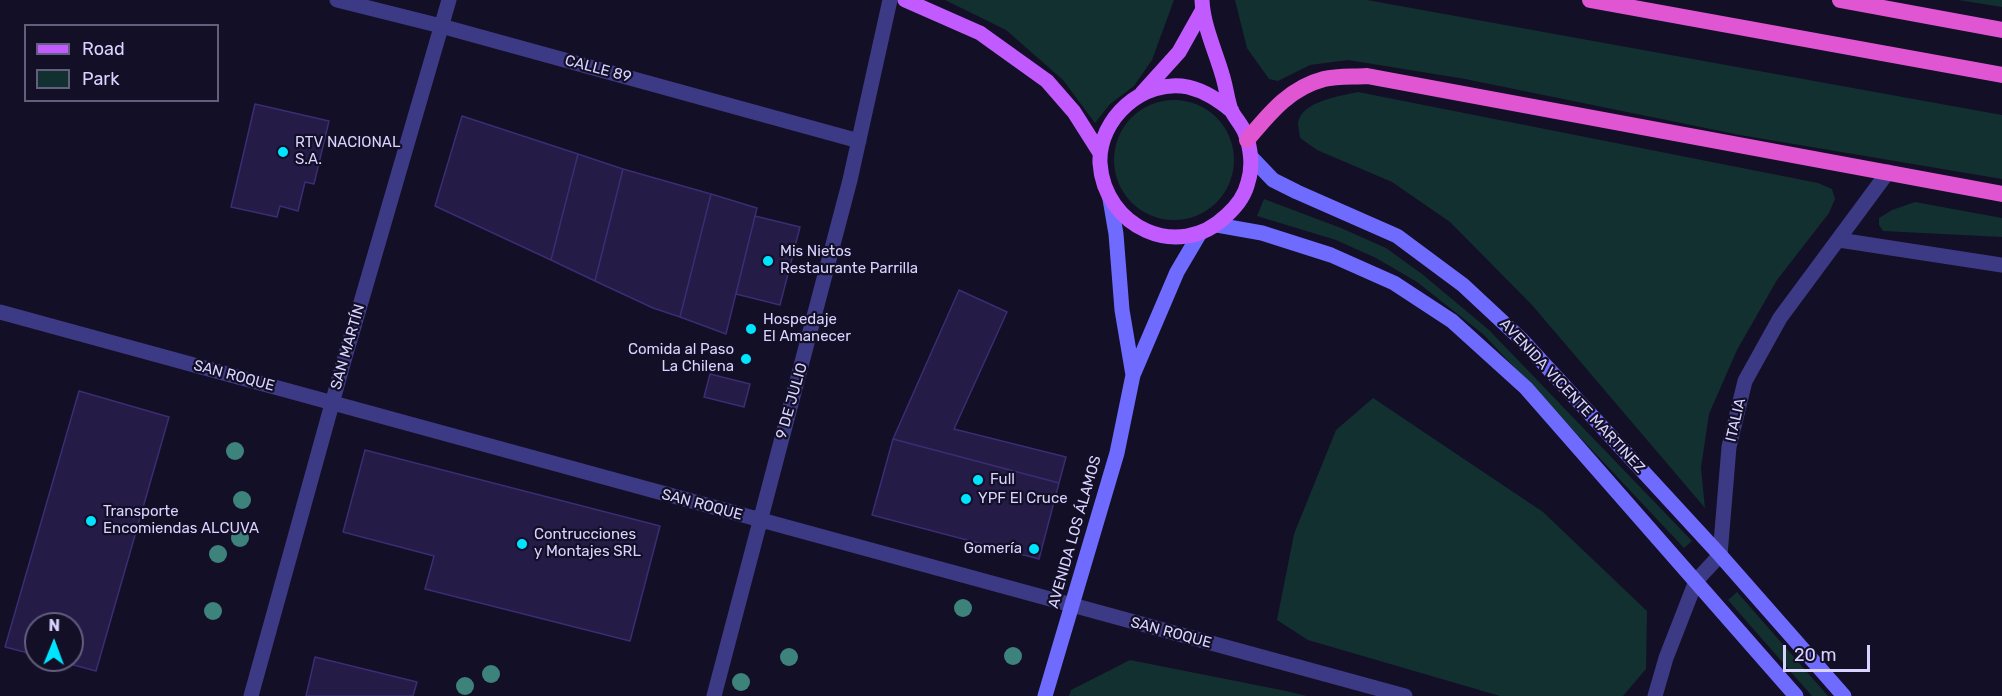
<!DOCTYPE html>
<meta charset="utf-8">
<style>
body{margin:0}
#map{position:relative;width:2002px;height:696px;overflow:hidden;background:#130f26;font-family:Rubik,sans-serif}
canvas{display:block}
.legend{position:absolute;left:24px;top:24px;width:195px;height:78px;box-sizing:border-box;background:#130f26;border:2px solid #625e7d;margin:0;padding:8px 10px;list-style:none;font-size:18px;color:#d9d4ff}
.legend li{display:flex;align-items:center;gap:12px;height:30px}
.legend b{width:30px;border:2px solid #625e7d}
.north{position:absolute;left:24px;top:612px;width:60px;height:60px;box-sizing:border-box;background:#130f26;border:2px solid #625e7d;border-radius:50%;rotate:1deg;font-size:16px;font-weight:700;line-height:24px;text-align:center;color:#d9d4ff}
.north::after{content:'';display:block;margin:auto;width:21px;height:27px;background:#00e5ff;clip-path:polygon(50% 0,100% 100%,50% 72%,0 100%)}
.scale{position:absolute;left:1783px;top:645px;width:87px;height:27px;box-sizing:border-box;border:3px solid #d9d4ff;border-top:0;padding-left:8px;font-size:18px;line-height:21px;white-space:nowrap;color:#d9d4ff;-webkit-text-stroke:4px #130f26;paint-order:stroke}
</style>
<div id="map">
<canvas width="2002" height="696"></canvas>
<ul class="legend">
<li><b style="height:8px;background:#c25bff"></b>Road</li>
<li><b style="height:16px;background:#12302f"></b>Park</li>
</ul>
<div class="north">N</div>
<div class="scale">20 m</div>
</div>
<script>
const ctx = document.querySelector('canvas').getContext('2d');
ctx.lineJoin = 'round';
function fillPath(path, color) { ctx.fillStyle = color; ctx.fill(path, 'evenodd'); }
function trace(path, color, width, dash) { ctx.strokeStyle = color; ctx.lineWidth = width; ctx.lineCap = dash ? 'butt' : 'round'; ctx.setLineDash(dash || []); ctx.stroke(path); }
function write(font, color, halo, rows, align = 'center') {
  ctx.font = font + ' Rubik,sans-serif'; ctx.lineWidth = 4.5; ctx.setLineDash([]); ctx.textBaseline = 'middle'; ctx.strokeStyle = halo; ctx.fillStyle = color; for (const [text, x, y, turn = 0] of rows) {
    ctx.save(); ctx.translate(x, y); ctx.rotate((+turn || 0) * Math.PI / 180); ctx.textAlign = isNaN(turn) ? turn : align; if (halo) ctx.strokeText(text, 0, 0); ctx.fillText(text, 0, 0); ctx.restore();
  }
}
const green = new Path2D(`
 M 945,0 L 1174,0 L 1152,60 L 1134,86 L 1110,104 L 1095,123 L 1063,80 L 1006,30 Z
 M 1235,0 L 1367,0 L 2002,115 L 2002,179 L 1740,135 L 1465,79 L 1348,60 L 1310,65 L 1278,81 L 1269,79 L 1247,48 Z
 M 1958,0 L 2002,0 L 2002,7 Z
 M 1358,92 L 1818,183 L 1832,189 L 1835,199 L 1829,213 L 1777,280 L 1737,350 L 1709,414 L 1701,468 L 1705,508 L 1532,305 L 1450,222 L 1392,182 L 1317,150 L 1300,138 C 1300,134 1298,128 1298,124 C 1300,101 1341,96 1358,92 Z
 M1114 160a60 60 0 1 1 120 0a60 60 0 1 1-120 0Z
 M 1264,199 L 1341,228 L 1386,248 L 1422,274 L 1489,330 L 1692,541 L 1684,548 L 1483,334 L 1417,282 L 1376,258 L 1336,240 L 1257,216 Z
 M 1915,202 L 2002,218 L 2002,237 L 1883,231 L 1879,225 L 1879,218 L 1892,210 Z
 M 1373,398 L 1543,512 L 1647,611 L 1646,669 L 1623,696 L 1500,696 L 1308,640 L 1277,620 L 1294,534 L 1336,430 Z
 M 1737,592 L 1828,696 L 1812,696 L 1728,600 Z
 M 1130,660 L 1286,691 L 1307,696 L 1069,696 L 1071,690 Z`);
const building = new Path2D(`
 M 255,104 L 329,121 L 314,184 L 305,182 L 298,211 L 280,206 L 277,217 L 231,207 Z
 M 462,116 L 578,154 L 551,260 L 435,206 Z
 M 578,154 L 623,169 L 595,281 L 551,260 Z
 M 623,169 L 711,194 L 680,317 L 653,308 L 595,281 Z
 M 711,194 L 757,208 L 726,334 L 680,317 Z
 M 755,216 L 800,227 L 780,305 L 736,294 Z
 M 959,290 L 1007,312 L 954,429 L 1066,457 L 1059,483 L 893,439 Z
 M 710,374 L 750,384 L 744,407 L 704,397 Z
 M 79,391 L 169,417 L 96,671 L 55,660 L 72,660 L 72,624 L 36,624 L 36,655 L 5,647 Z
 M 893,439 L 1059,483 L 1039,559 L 872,515 Z
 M 365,450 L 660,526 L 630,641 L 425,589 L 434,556 L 343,532 Z
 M 315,657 L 417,682 L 413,696 L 306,696 Z`);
const minor = new Path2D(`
 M 337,0 L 441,26 L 859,141
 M 1839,240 L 2002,265
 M 0,312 L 1405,696
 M 251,696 L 343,364 L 449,0
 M 714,696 L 850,180 L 890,0
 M 1655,696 L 1666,658 L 1696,581 L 1720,555 L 1729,447 L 1745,381 L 1780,318 L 1888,172`);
const secondary = new Path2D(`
 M 1251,157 L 1273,180 L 1297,192 L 1397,236 L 1463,285 L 1522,340 L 1720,555 L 1844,696
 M 1110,199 L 1116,234 L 1122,310 L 1133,375
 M 1217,225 L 1262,233 L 1331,255 L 1394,283 L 1452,321 L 1526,388 L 1796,696
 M 1045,696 L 1117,453 L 1133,375 L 1177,272 L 1200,233`);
const primary = new Path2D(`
 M 905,0 L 980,33 L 1047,81 L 1074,112 L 1100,153
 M 1202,0 C 1203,25 1215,50 1222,74 C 1226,86 1227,99 1231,110 C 1235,118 1242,125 1245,133 C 1251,148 1253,167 1248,182 C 1245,196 1236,207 1226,216 C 1178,262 1104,227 1100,163 C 1098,119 1143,78 1188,87 C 1205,91 1218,100 1232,111
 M 1142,93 L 1179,52 L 1202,11`);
const trunk = new Path2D(`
 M 1590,0 L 2002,75
 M 1840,0 L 2002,30
 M 1247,140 C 1269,114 1289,88 1324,79 C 1337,76 1353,77 1367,76 L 2002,194`);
const trees = [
 [235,451],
 [242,500],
 [240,538],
 [218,554],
 [963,608],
 [213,611],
 [1013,656],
 [789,657],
 [491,674],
 [741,682],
 [465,686]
];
const markers = [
 [283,152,6,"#00e5ff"],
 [768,261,6,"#00e5ff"],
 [751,329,6,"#00e5ff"],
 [746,359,6,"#00e5ff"],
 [978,480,6,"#00e5ff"],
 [966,499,6,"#00e5ff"],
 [91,521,6,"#00e5ff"],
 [522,544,6,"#00e5ff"],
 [1034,549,6,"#00e5ff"]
];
const streetNames = [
 ["CALLE 89",598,69,15],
 ["SAN MARTÍN",348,347,-74],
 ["SAN ROQUE",234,376,15],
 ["AVENIDA VICENTE MARTINEZ",1572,396,47],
 ["9 DE JULIO",792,401,-74],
 ["ITALIA",1736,420,-77],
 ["SAN ROQUE",702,505,15],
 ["AVENIDA LOS ÁLAMOS",1075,532,-74],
 ["SAN ROQUE",1171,633,15]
];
const poiNames = [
 ["RTV NACIONAL",295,143],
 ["S.A.",295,160],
 ["Mis Nietos",780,252],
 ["Restaurante Parrilla",780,269],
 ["Hospedaje",763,320],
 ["El Amanecer",763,337],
 ["Comida al Paso",734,350,"right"],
 ["La Chilena",734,367,"right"],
 ["Full",990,480],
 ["YPF El Cruce",978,499],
 ["Transporte",103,512],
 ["Encomiendas ALCUVA",103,529],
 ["Contrucciones",534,535],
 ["y Montajes SRL",534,552],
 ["Gomería",1022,549,"right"]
];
fillPath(green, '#12302f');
fillPath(building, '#241b47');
trace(building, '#3b2d73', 1.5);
trace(minor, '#3d3a85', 15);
trace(secondary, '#6f6bff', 15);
trace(primary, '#c25bff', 15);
trace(trunk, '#e055d1', 16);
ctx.fillStyle = '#3d827b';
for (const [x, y] of trees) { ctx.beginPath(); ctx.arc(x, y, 9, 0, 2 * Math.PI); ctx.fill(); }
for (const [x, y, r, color] of markers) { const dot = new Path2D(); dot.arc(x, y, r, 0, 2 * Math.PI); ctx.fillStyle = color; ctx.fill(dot); trace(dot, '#130f26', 2); }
write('15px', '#d9d4ff', '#130f26', streetNames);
write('15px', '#d9d4ff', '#130f26', poiNames, 'left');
</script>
